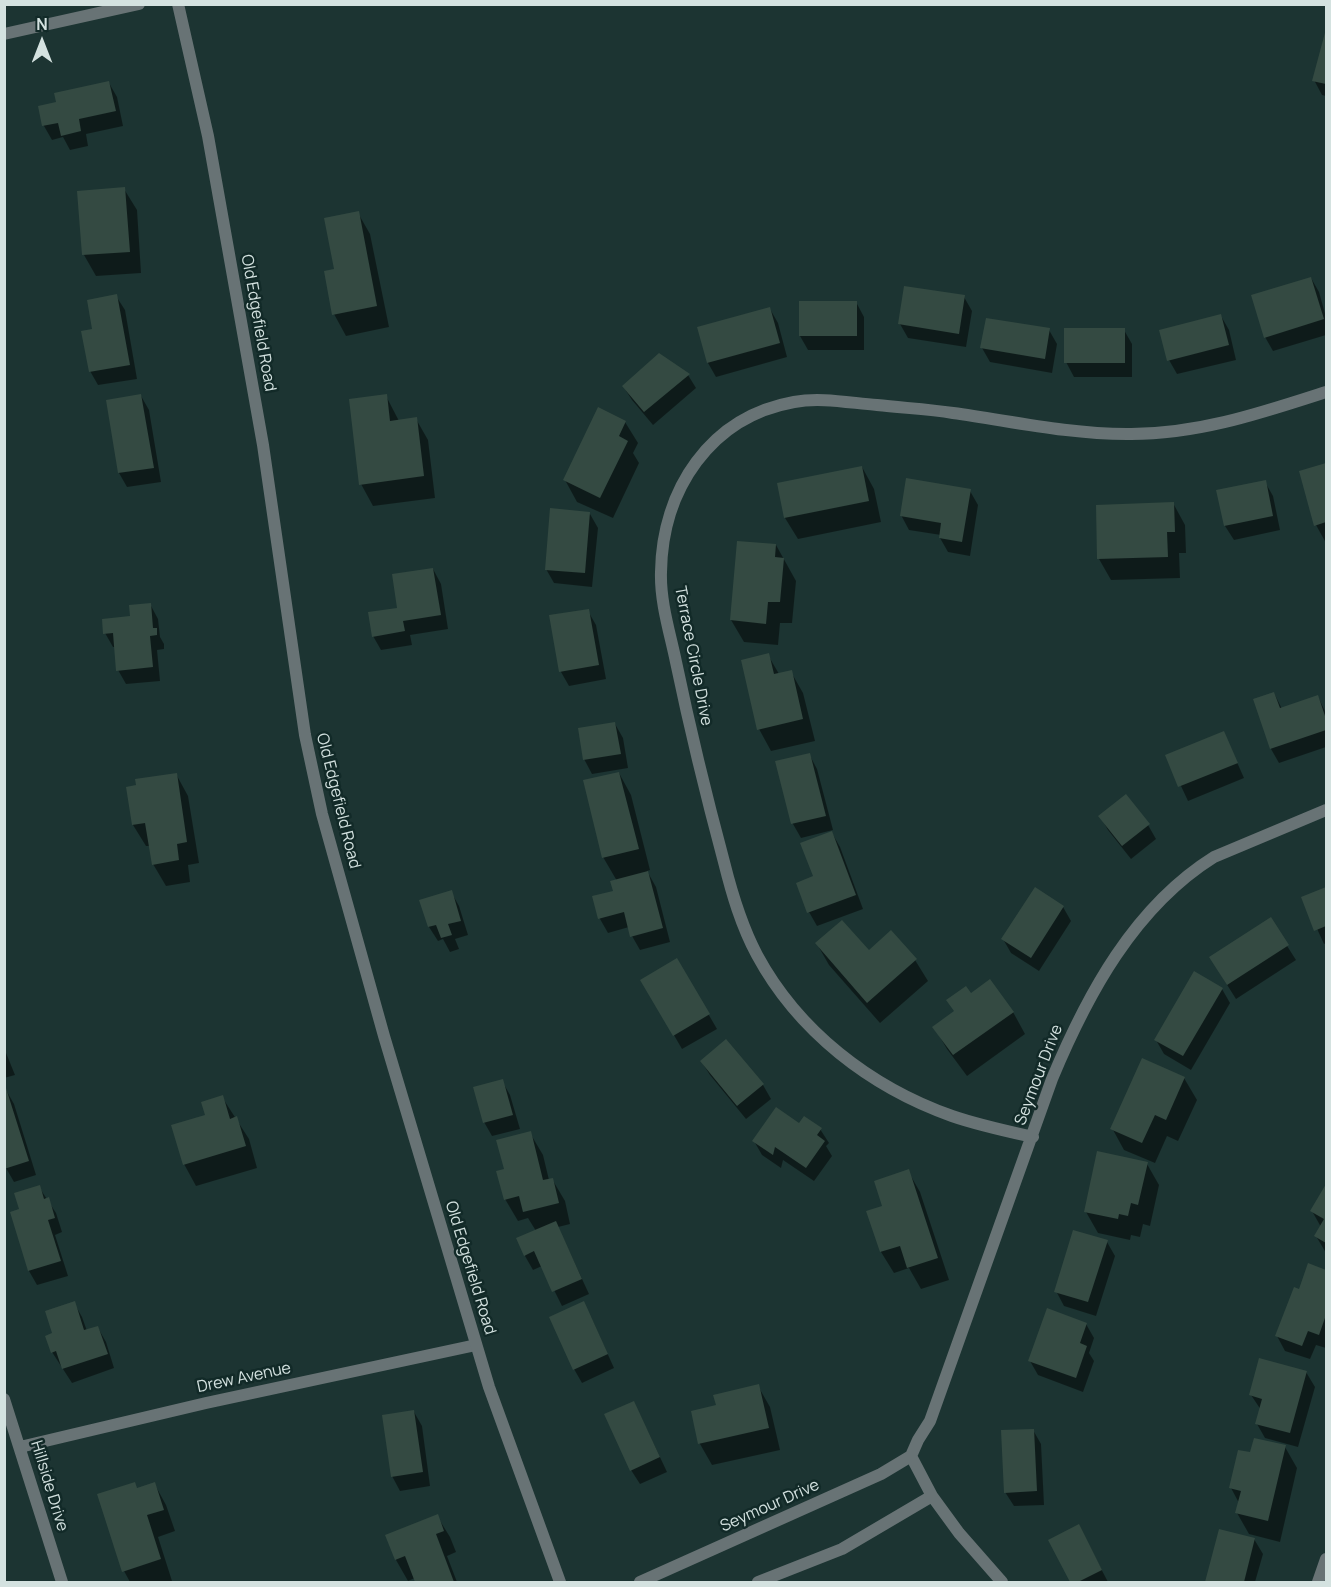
<!DOCTYPE html>
<style>
body{margin:0}
#map{position:relative;width:1331px;height:1587px;overflow:hidden;background:#1c3432;font-family:Manrope,sans-serif}
canvas{display:block}
.frame{position:absolute;inset:0;border:6px solid #d4e2e0;pointer-events:none}
.north{position:absolute;left:12px;top:12px;width:60px;height:60px;-webkit-text-stroke:4px #122a28;paint-order:stroke;rotate:0deg;font-size:16px;font-weight:700;line-height:24px;text-align:center;color:#d4e2e0}
.north::after{content:'';display:block;margin:auto;width:21px;height:27px;background:#d4e2e0;clip-path:polygon(50% 0,100% 100%,50% 72%,0 100%)}
</style>
<div id="map">
<canvas width="1331" height="1587"></canvas>
<div class="frame"></div>
<div class="north">N</div>
</div>
<script>
const ctx = document.querySelector('canvas').getContext('2d');
ctx.lineJoin = 'round';
function fillPath(path, color) { ctx.fillStyle = color; ctx.fill(path, 'evenodd'); }
function trace(path, color, width, dash) { ctx.strokeStyle = color; ctx.lineWidth = width; ctx.lineCap = dash ? 'butt' : 'round'; ctx.setLineDash(dash || []); ctx.stroke(path); }
function write(font, color, halo, rows, align = 'center') {
  ctx.font = font + ' Manrope,sans-serif'; ctx.lineWidth = 5; ctx.setLineDash([]); ctx.textBaseline = 'middle'; ctx.strokeStyle = halo; ctx.fillStyle = color; for (const [text, x, y, turn = 0] of rows) {
    ctx.save(); ctx.translate(x, y); ctx.rotate((+turn || 0) * Math.PI / 180); ctx.textAlign = isNaN(turn) ? turn : align; if (halo) ctx.strokeText(text, 0, 0); ctx.fillText(text, 0, 0); ctx.restore();
  }
}
const shadow = new Path2D(`
 M 1326,32 L 1326,96 L 1322,95 L 1314,80 Z
 M 109,83 L 117,97 L 123,126 L 86,134 L 88,146 L 70,150 L 63,137 L 52,140 L 44,126 L 40,107 L 57,103 Z
 M 124,189 L 137,210 L 141,273 L 96,276 L 84,255 Z
 M 358,213 L 370,234 L 389,327 L 346,336 L 334,314 Z
 M 1311,278 L 1319,292 L 1326,317 L 1326,335 L 1273,351 L 1265,337 Z
 M 116,296 L 125,310 L 137,379 L 98,385 L 90,371 L 94,330 Z
 M 964,297 L 972,311 L 966,347 L 908,338 L 900,324 Z
 M 800,302 L 856,302 L 864,317 L 864,350 L 808,350 L 800,336 Z
 M 770,309 L 778,323 L 787,357 L 716,377 L 708,363 L 699,328 Z
 M 1221,316 L 1229,330 L 1236,360 L 1177,374 L 1169,360 Z
 M 1049,330 L 1057,344 L 1052,373 L 990,362 L 982,348 Z
 M 1124,330 L 1132,344 L 1132,377 L 1074,377 L 1066,362 Z
 M 688,375 L 696,388 L 653,425 L 632,400 L 623,386 Z
 M 141,396 L 149,410 L 161,482 L 127,487 L 119,473 Z
 M 386,396 L 399,421 L 416,419 L 428,440 L 435,498 L 373,506 L 361,484 Z
 M 625,422 L 638,443 L 633,453 L 639,463 L 613,518 L 577,502 L 565,480 Z
 M 1326,464 L 1326,543 L 1316,525 L 1301,472 Z
 M 862,467 L 874,489 L 881,522 L 798,539 L 785,518 L 779,484 Z
 M 1265,482 L 1273,496 L 1280,530 L 1234,540 L 1225,526 L 1218,491 Z
 M 970,491 L 978,505 L 970,556 L 948,552 L 940,538 L 941,535 L 909,530 L 901,515 Z
 M 1173,503 L 1185,525 L 1186,553 L 1179,553 L 1180,578 L 1111,580 L 1099,559 Z
 M 590,514 L 598,528 L 592,587 L 554,583 L 546,569 Z
 M 776,545 L 796,581 L 792,623 L 780,623 L 778,645 L 744,642 L 731,620 Z
 M 433,569 L 441,584 L 448,629 L 410,635 L 412,645 L 381,650 L 373,636 Z
 M 150,604 L 158,619 L 160,637 L 164,644 L 164,649 L 157,650 L 160,681 L 126,684 L 118,670 L 115,647 L 113,647 L 105,633 Z
 M 588,611 L 596,625 L 606,679 L 569,686 L 561,672 Z
 M 768,655 L 779,674 L 791,672 L 803,693 L 815,741 L 771,751 L 759,729 Z
 M 1274,693 L 1282,709 L 1318,697 L 1326,713 L 1326,747 L 1279,763 L 1271,749 L 1255,700 Z
 M 615,724 L 623,738 L 628,768 L 592,774 L 584,759 Z
 M 1224,733 L 1244,778 L 1188,801 L 1167,756 Z
 M 809,754 L 817,769 L 833,830 L 801,838 L 793,824 L 777,762 Z
 M 619,773 L 631,795 L 650,870 L 647,871 L 656,887 L 670,942 L 640,950 L 632,936 L 629,927 L 608,933 L 600,919 L 594,897 L 615,892 L 617,881 L 603,857 Z
 M 176,774 L 188,796 L 199,863 L 188,865 L 190,882 L 166,886 L 153,864 L 150,846 L 146,846 L 133,825 L 128,788 Z
 M 1100,816 L 1148,825 L 1156,839 L 1131,859 L 1108,830 Z
 M 832,833 L 840,847 L 863,909 L 817,926 L 809,912 L 815,877 Z
 M 1036,889 L 1063,907 L 1071,921 L 1039,971 L 1011,953 L 1003,939 Z
 M 1326,889 L 1326,943 L 1324,944 L 1303,898 Z
 M 451,892 L 459,906 L 468,935 L 455,939 L 459,949 L 450,952 L 443,939 L 438,941 L 429,927 L 421,901 Z
 M 1270,919 L 1296,960 L 1236,999 L 1219,972 Z
 M 817,944 L 915,960 L 928,981 L 880,1023 L 829,965 Z
 M 677,960 L 717,1029 L 682,1049 L 642,980 Z
 M 1222,989 L 1230,1003 L 1191,1070 L 1164,1054 L 1156,1040 Z
 M 971,995 L 1013,1012 L 1025,1034 L 967,1076 L 947,1049 L 934,1027 L 955,1012 Z
 M 4,1048 L 15,1075 L 4,1078 Z
 M 701,1061 L 763,1085 L 771,1099 L 746,1119 L 710,1075 Z
 M 1184,1078 L 1197,1100 L 1178,1141 L 1167,1136 L 1155,1163 L 1124,1150 L 1112,1128 Z
 M 502,1081 L 510,1095 L 520,1129 L 492,1136 L 484,1122 Z
 M 6,1090 L 14,1104 L 36,1175 L 14,1182 L 6,1168 Z
 M 222,1097 L 249,1139 L 257,1168 L 196,1186 L 184,1164 L 207,1116 Z
 M 800,1125 L 820,1129 L 829,1143 L 826,1146 L 832,1156 L 814,1181 L 783,1160 L 781,1168 L 762,1155 L 754,1141 Z
 M 530,1133 L 543,1155 L 549,1180 L 552,1179 L 565,1201 L 570,1224 L 558,1227 L 589,1294 L 562,1306 L 542,1266 L 533,1270 L 525,1256 L 536,1231 L 528,1218 L 518,1221 L 505,1199 L 505,1170 Z
 M 1147,1164 L 1159,1185 L 1150,1226 L 1143,1224 L 1140,1237 L 1131,1235 L 1130,1240 L 1098,1233 L 1086,1212 Z
 M 908,1171 L 920,1192 L 949,1280 L 921,1289 L 909,1268 L 894,1273 L 881,1252 L 868,1212 L 884,1207 Z
 M 39,1187 L 56,1213 L 62,1232 L 55,1235 L 68,1276 L 37,1285 L 29,1271 L 21,1210 Z
 M 1326,1187 L 1326,1253 L 1316,1236 L 1321,1227 L 1312,1211 Z
 M 1107,1242 L 1115,1256 L 1096,1316 L 1064,1306 L 1056,1291 Z
 M 1309,1265 L 1326,1271 L 1326,1348 L 1316,1345 L 1310,1359 L 1285,1351 L 1277,1336 L 1300,1291 Z
 M 74,1303 L 82,1317 L 87,1331 L 98,1328 L 106,1342 L 114,1368 L 72,1383 L 52,1352 L 54,1334 Z
 M 591,1317 L 614,1368 L 582,1383 L 574,1369 Z
 M 1086,1324 L 1094,1338 L 1089,1353 L 1094,1361 L 1083,1392 L 1038,1375 L 1030,1361 Z
 M 1306,1372 L 1315,1387 L 1298,1447 L 1265,1438 L 1257,1424 L 1261,1410 L 1251,1395 Z
 M 758,1386 L 770,1407 L 780,1450 L 712,1465 L 700,1444 L 692,1412 L 717,1406 Z
 M 634,1402 L 667,1472 L 640,1484 L 631,1470 Z
 M 414,1412 L 422,1426 L 430,1486 L 400,1491 L 392,1476 Z
 M 1033,1430 L 1041,1444 L 1044,1505 L 1014,1506 L 1005,1492 Z
 M 1285,1447 L 1297,1468 L 1280,1542 L 1249,1534 L 1237,1513 L 1239,1503 L 1231,1488 L 1252,1454 Z
 M 154,1483 L 166,1505 L 175,1531 L 158,1537 L 172,1581 L 130,1582 L 124,1571 L 137,1489 Z
 M 437,1516 L 450,1537 L 456,1552 L 447,1556 L 457,1582 L 417,1582 L 415,1578 L 408,1581 L 396,1560 L 387,1535 Z
 M 1220,1530 L 1254,1539 L 1263,1554 L 1255,1582 L 1207,1582 Z
 M 1086,1540 L 1108,1582 L 1071,1582 L 1050,1541 Z`);
const building = new Path2D(`
 M 1326,29 L 1326,84 L 1312,81 Z
 M 109,81 L 116,111 L 79,119 L 81,131 L 61,136 L 58,123 L 42,126 L 38,106 L 56,102 L 54,93 Z
 M 125,187 L 130,252 L 82,255 L 77,191 Z
 M 359,211 L 377,306 L 332,315 L 324,271 L 334,269 L 324,218 Z
 M 1311,277 L 1324,319 L 1264,338 L 1251,295 Z
 M 904,286 L 965,295 L 959,334 L 898,324 Z
 M 117,294 L 130,365 L 89,372 L 81,331 L 92,329 L 87,300 Z
 M 799,301 L 857,301 L 857,336 L 799,336 Z
 M 770,307 L 780,343 L 707,363 L 697,327 Z
 M 1221,314 L 1229,345 L 1167,361 L 1159,330 Z
 M 986,318 L 1050,328 L 1045,359 L 980,348 Z
 M 1064,328 L 1125,328 L 1125,363 L 1064,363 Z
 M 659,353 L 690,374 L 644,412 L 622,386 Z
 M 141,394 L 154,468 L 118,473 L 106,400 Z
 M 387,394 L 390,421 L 417,417 L 424,476 L 359,485 L 349,399 Z
 M 598,407 L 626,421 L 619,436 L 628,441 L 600,498 L 563,480 Z
 M 1326,463 L 1326,522 L 1314,526 L 1299,471 Z
 M 862,466 L 869,501 L 784,518 L 777,483 Z
 M 906,478 L 971,489 L 962,542 L 939,538 L 941,523 L 900,516 Z
 M 1266,480 L 1273,516 L 1224,526 L 1216,490 Z
 M 1174,502 L 1175,532 L 1167,532 L 1168,557 L 1097,559 L 1096,505 Z
 M 550,508 L 590,512 L 585,573 L 545,570 Z
 M 737,541 L 776,544 L 775,557 L 784,558 L 780,602 L 768,602 L 766,624 L 730,620 Z
 M 433,568 L 441,615 L 403,621 L 405,631 L 372,637 L 368,612 L 397,608 L 392,574 Z
 M 151,603 L 153,628 L 157,628 L 157,635 L 150,636 L 153,667 L 116,671 L 113,633 L 103,634 L 102,619 L 130,616 L 129,605 Z
 M 589,609 L 599,665 L 559,672 L 549,615 Z
 M 769,653 L 774,674 L 792,670 L 803,719 L 757,730 L 741,660 Z
 M 1274,692 L 1280,708 L 1318,695 L 1326,719 L 1326,730 L 1270,749 L 1253,699 Z
 M 615,722 L 621,754 L 583,760 L 578,728 Z
 M 1224,731 L 1238,763 L 1178,787 L 1165,755 Z
 M 810,753 L 826,816 L 791,824 L 775,761 Z
 M 619,772 L 639,849 L 602,858 L 583,780 Z
 M 177,773 L 187,842 L 177,844 L 179,860 L 152,865 L 145,823 L 132,825 L 126,787 L 136,785 L 135,779 Z
 M 1126,794 L 1150,824 L 1122,846 L 1098,816 Z
 M 832,831 L 856,895 L 807,913 L 796,883 L 813,876 L 800,843 Z
 M 648,871 L 663,928 L 630,937 L 624,912 L 598,919 L 592,896 L 613,891 L 610,881 Z
 M 1035,887 L 1064,906 L 1031,958 L 1001,939 Z
 M 1326,887 L 1326,926 L 1314,931 L 1301,897 Z
 M 452,890 L 461,921 L 448,924 L 452,935 L 441,938 L 436,925 L 428,927 L 419,900 Z
 M 1271,917 L 1289,945 L 1227,985 L 1209,957 Z
 M 842,920 L 869,950 L 891,930 L 917,959 L 867,1003 L 815,943 Z
 M 677,958 L 710,1014 L 673,1036 L 640,980 Z
 M 1194,971 L 1223,988 L 1183,1056 L 1154,1040 Z
 M 990,979 L 1014,1012 L 953,1055 L 932,1027 L 954,1011 L 946,1000 L 966,986 L 971,993 Z
 M 726,1039 L 764,1084 L 737,1106 L 700,1061 Z
 M 1142,1058 L 1185,1077 L 1166,1120 L 1155,1115 L 1142,1143 L 1110,1129 Z
 M 503,1079 L 513,1115 L 483,1123 L 473,1087 Z
 M 4,1088 L 6,1088 L 29,1161 L 4,1169 Z
 M 223,1095 L 230,1119 L 237,1116 L 246,1146 L 183,1165 L 171,1125 L 205,1115 L 201,1102 Z
 M 776,1107 L 799,1123 L 804,1116 L 822,1128 L 817,1135 L 825,1141 L 806,1168 L 775,1147 L 773,1155 L 752,1141 Z
 M 531,1131 L 543,1180 L 553,1178 L 559,1203 L 523,1212 L 519,1196 L 504,1200 L 496,1171 L 504,1169 L 496,1140 Z
 M 1097,1151 L 1148,1162 L 1138,1205 L 1131,1203 L 1128,1216 L 1119,1214 L 1118,1219 L 1084,1212 Z
 M 909,1169 L 938,1258 L 907,1268 L 900,1246 L 880,1252 L 866,1211 L 882,1206 L 874,1181 Z
 M 1326,1184 L 1326,1243 L 1314,1236 L 1324,1219 L 1310,1211 Z
 M 40,1185 L 44,1199 L 49,1197 L 55,1218 L 48,1220 L 61,1261 L 28,1271 L 10,1212 L 19,1209 L 14,1193 Z
 M 556,1221 L 582,1279 L 552,1292 L 534,1251 L 524,1256 L 516,1238 Z
 M 1073,1230 L 1108,1240 L 1088,1302 L 1054,1292 Z
 M 1308,1263 L 1326,1270 L 1326,1315 L 1319,1335 L 1308,1331 L 1302,1346 L 1275,1336 L 1294,1287 L 1299,1289 Z
 M 75,1301 L 84,1330 L 98,1326 L 108,1354 L 62,1369 L 56,1351 L 51,1353 L 45,1336 L 52,1333 L 45,1311 Z
 M 584,1301 L 608,1354 L 573,1370 L 549,1317 Z
 M 1047,1308 L 1087,1323 L 1080,1343 L 1087,1346 L 1076,1378 L 1028,1361 Z
 M 1259,1358 L 1307,1371 L 1290,1433 L 1255,1424 L 1262,1399 L 1249,1395 Z
 M 759,1384 L 769,1428 L 698,1444 L 691,1411 L 716,1405 L 713,1395 Z
 M 634,1401 L 660,1457 L 630,1471 L 604,1414 Z
 M 414,1410 L 423,1472 L 391,1477 L 382,1415 Z
 M 1034,1429 L 1037,1491 L 1004,1493 L 1001,1430 Z
 M 1254,1438 L 1286,1445 L 1268,1521 L 1235,1513 L 1241,1491 L 1229,1488 L 1238,1450 L 1250,1452 Z
 M 135,1482 L 137,1488 L 155,1482 L 164,1510 L 147,1515 L 161,1559 L 122,1572 L 97,1494 Z
 M 438,1514 L 444,1531 L 436,1534 L 454,1582 L 415,1582 L 405,1556 L 395,1560 L 385,1535 Z
 M 1079,1524 L 1102,1570 L 1078,1582 L 1070,1582 L 1048,1540 Z
 M 1219,1529 L 1255,1538 L 1244,1582 L 1205,1582 Z`);
const minor = new Path2D(`
 M 4,34 L 139,4
 M 1033,1137 C 1006,1131 978,1125 952,1116 C 870,1087 798,1031 757,955 C 741,925 732,894 724,862 C 706,795 690,729 676,662 C 670,633 660,602 661,572 C 662,490 710,417 794,402 C 821,397 850,403 877,405 C 903,408 928,409 953,413 C 1011,421 1068,434 1127,434 C 1196,435 1261,413 1326,392
 M 4,1399 L 62,1582
 M 20,1447 L 206,1403 L 476,1345
 M 640,1582 L 881,1474 L 911,1456
 M 758,1582 L 842,1549 L 932,1496
 M 1002,1582 L 959,1533 L 932,1496 L 911,1456 L 918,1440 L 930,1421 L 1052,1079 C 1087,995 1134,907 1214,857 L 1326,810
 M 1318,1582 L 1326,1559`);
const tertiary = new Path2D(`
 M 178,4 L 208,136 L 263,445 L 305,735 L 322,814 L 384,1036 L 489,1387 L 560,1582`);
const streetNames = [
 ["Old Edgefield Road",258,323,80],
 ["Terrace Circle Drive",693,656,79],
 ["Old Edgefield Road",338,801,76],
 ["Seymour Drive",1039,1075,-69],
 ["Old Edgefield Road",470,1268,73],
 ["Drew Avenue",244,1378,-12],
 ["Hillside Drive",49,1486,73],
 ["Seymour Drive",770,1506,-24]
];
fillPath(shadow, '#0007');
fillPath(building, '#344a42');
trace(minor, '#687375', 12);
trace(tertiary, '#687375', 12);
write('16px', '#d4e2e0', '#122a28', streetNames);
</script>
